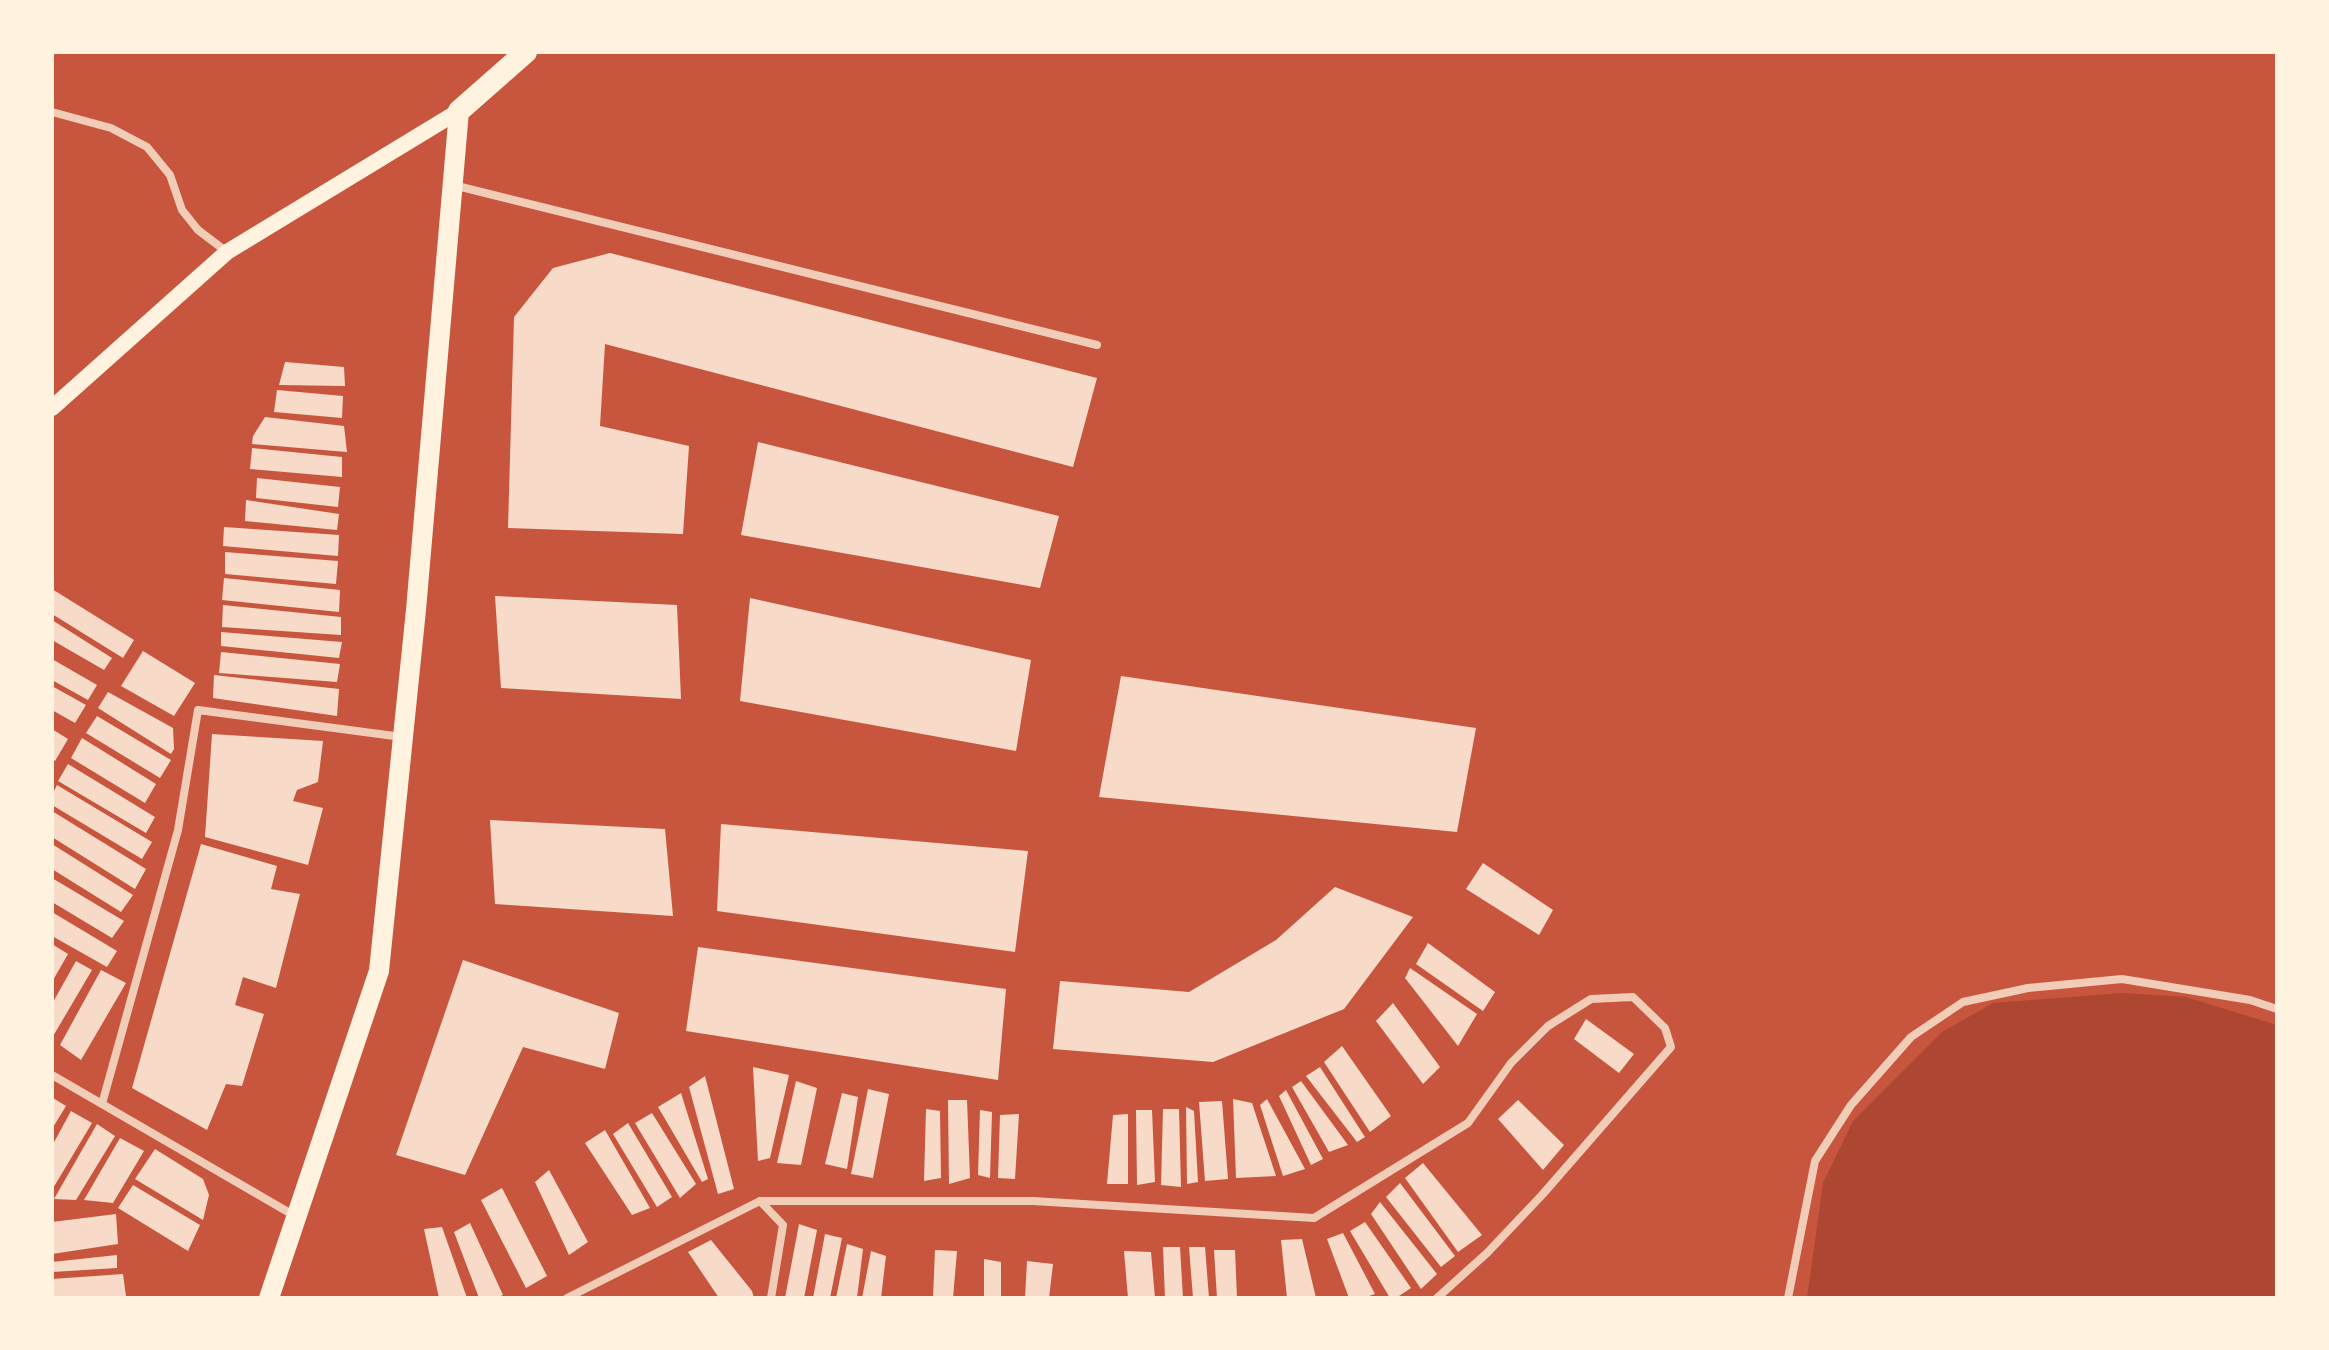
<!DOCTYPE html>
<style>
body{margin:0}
#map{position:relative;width:2329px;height:1350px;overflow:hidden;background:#c8553d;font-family:"Source Sans 3",sans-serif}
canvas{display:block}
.frame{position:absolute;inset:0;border:54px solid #fff3e0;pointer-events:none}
</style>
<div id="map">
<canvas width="2329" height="1350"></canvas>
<div class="frame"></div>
</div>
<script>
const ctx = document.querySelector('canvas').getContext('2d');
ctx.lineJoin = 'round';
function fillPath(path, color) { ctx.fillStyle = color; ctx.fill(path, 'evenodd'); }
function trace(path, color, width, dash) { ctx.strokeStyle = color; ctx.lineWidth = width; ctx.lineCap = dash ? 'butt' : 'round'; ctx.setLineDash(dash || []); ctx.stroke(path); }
const green = new Path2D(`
 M 2123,993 L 2186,997 L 2277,1025 L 2277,1298 L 1807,1298 L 1823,1183 L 1853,1121 L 1942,1032 L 1993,1003 Z`);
const building = new Path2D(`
 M 610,253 L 1097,378 L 1073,467 L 605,344 L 600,426 L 689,446 L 683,534 L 508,528 L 514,317 L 553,268 Z
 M 285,362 L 344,367 L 345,386 L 279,385 Z
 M 277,390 L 343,396 L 342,418 L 274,412 Z
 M 265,417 L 344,426 L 347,452 L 252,444 L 253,436 Z
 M 758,442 L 1059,516 L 1040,588 L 741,535 Z
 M 252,448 L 342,457 L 342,477 L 250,469 Z
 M 257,478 L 340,487 L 338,507 L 256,498 Z
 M 246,500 L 339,514 L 337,530 L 245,521 Z
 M 224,527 L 339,535 L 338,556 L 223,546 Z
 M 225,552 L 338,561 L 336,584 L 225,574 Z
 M 224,578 L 340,590 L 339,612 L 222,600 Z
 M 52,589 L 134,640 L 123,658 L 52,614 Z
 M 495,596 L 677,605 L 681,699 L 501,688 Z
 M 750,598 L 1031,660 L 1016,751 L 740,701 Z
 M 223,605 L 341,617 L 341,635 L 222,627 Z
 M 52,620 L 112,658 L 104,670 L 52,640 Z
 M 221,632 L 342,642 L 339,658 L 221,646 Z
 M 143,651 L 195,683 L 174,716 L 121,686 Z
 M 221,652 L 340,664 L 337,682 L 219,673 Z
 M 52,659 L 97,685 L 88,700 L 52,680 Z
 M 214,675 L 339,689 L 337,716 L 213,698 Z
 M 1121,676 L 1476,728 L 1457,832 L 1099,797 Z
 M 52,686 L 86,705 L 75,723 L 52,710 Z
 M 108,692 L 173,728 L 174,749 L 171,754 L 98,708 Z
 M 97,716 L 171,760 L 160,778 L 86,733 Z
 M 52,729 L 68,739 L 55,761 L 52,759 Z
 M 212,734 L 323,741 L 318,782 L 297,790 L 293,801 L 323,808 L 308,865 L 205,837 Z
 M 82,738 L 156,784 L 145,803 L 71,758 Z
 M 68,764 L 155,817 L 146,833 L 58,781 Z
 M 57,785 L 152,842 L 142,859 L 52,805 L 52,795 Z
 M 52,811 L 146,869 L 135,889 L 52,837 Z
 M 490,820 L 665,829 L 673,916 L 495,904 Z
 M 721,824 L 1028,851 L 1015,952 L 717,911 Z
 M 52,844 L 133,895 L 121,912 L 52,869 Z
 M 201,844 L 277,866 L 271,889 L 300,894 L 276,988 L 243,977 L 235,1005 L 264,1014 L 242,1086 L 226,1084 L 207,1130 L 132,1088 Z
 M 1483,863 L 1553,910 L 1539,935 L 1466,889 Z
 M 52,878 L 124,921 L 112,938 L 52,902 Z
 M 1335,887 L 1413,917 L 1344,1009 L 1213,1062 L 1053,1049 L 1060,981 L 1189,992 L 1276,940 Z
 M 52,912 L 117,951 L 107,967 L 52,936 Z
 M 1428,943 L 1495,992 L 1483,1011 L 1416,964 Z
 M 52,944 L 68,954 L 52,982 Z
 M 698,947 L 1006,989 L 998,1080 L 686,1031 Z
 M 463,960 L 619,1013 L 605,1069 L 523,1047 L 465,1175 L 396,1155 Z
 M 76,961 L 92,970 L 52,1038 L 52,1004 Z
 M 1410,968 L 1477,1014 L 1458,1046 L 1405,978 Z
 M 101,970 L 126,983 L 81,1060 L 60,1045 Z
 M 1393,1003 L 1440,1067 L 1423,1084 L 1376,1021 Z
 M 1586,1019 L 1634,1054 L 1619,1073 L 1574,1039 Z
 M 1342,1046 L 1391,1116 L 1370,1132 L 1324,1062 Z
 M 753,1067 L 789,1075 L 770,1158 L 758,1161 Z
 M 1320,1067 L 1365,1137 L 1357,1142 L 1306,1076 Z
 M 705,1076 L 734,1189 L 718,1194 L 689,1087 Z
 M 796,1081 L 817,1088 L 801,1165 L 777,1163 Z
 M 1301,1081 L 1348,1145 L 1329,1152 L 1292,1087 Z
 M 868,1089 L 889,1094 L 873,1178 L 851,1174 Z
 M 1286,1090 L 1323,1159 L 1311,1165 L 1279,1096 Z
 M 681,1093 L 708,1179 L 702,1182 L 658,1107 Z
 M 842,1093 L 858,1097 L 847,1169 L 825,1164 Z
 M 53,1098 L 66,1106 L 52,1129 L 52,1101 Z
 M 1233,1099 L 1252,1103 L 1276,1176 L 1236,1178 Z
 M 1267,1099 L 1305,1169 L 1283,1176 L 1260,1105 Z
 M 948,1100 L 967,1100 L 970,1178 L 949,1184 Z
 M 1518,1100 L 1564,1145 L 1543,1170 L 1498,1119 Z
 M 1222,1101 L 1228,1179 L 1205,1181 L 1199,1102 Z
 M 1186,1107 L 1194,1111 L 1198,1182 L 1187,1184 Z
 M 926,1109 L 940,1111 L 941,1178 L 924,1181 Z
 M 1163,1109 L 1179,1109 L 1181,1187 L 1161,1185 Z
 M 980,1110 L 992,1112 L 990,1178 L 978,1175 Z
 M 1136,1110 L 1152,1110 L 1155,1182 L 1137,1185 Z
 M 71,1111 L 92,1123 L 52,1190 L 52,1146 Z
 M 652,1113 L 696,1184 L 680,1198 L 635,1123 Z
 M 1019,1114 L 1015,1179 L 998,1178 L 1000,1115 Z
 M 1128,1114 L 1128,1184 L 1107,1184 L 1113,1115 Z
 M 628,1123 L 672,1197 L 657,1207 L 613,1134 Z
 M 97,1124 L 115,1136 L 76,1200 L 54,1199 Z
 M 605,1130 L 650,1208 L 632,1215 L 585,1143 Z
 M 120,1138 L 144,1151 L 113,1203 L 84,1200 Z
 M 155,1149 L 203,1179 L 209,1195 L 203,1220 L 135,1179 Z
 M 1423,1163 L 1482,1235 L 1458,1252 L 1405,1178 Z
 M 549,1170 L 588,1242 L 569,1255 L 535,1182 Z
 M 1400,1183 L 1455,1256 L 1441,1267 L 1386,1197 Z
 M 133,1185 L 200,1225 L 188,1251 L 118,1208 Z
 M 502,1188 L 547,1276 L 526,1288 L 481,1200 Z
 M 1380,1202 L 1437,1274 L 1421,1289 L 1371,1214 Z
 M 116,1214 L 118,1244 L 52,1254 L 52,1222 Z
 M 1365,1222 L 1411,1288 L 1396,1298 L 1390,1298 L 1350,1231 Z
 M 470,1223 L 503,1295 L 496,1298 L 479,1298 L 454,1232 Z
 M 799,1224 L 817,1230 L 804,1298 L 785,1298 Z
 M 442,1227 L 467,1298 L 439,1298 L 424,1229 Z
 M 1343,1233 L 1375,1294 L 1363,1298 L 1349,1298 L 1327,1239 Z
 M 825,1234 L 842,1238 L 830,1298 L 813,1298 Z
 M 1302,1239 L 1316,1298 L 1287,1298 L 1281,1240 Z
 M 711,1240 L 752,1291 L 754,1298 L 719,1298 L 688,1252 Z
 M 847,1244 L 863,1249 L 857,1298 L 836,1298 Z
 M 1163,1247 L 1180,1247 L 1183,1298 L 1165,1298 Z
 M 1189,1247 L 1205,1247 L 1209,1298 L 1193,1298 Z
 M 935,1250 L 957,1251 L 953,1298 L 933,1298 Z
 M 1214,1250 L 1235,1250 L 1237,1298 L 1217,1298 Z
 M 871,1251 L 886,1256 L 881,1298 L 862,1298 Z
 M 1124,1251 L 1151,1252 L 1155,1298 L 1128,1298 Z
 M 117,1255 L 117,1268 L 52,1272 L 52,1262 Z
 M 984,1259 L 1001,1262 L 1001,1298 L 984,1298 Z
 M 1027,1261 L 1053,1264 L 1049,1298 L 1025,1298 Z
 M 123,1274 L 126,1296 L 52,1298 L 52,1279 Z`);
const minor = new Path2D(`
 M 52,112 L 111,128 L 147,147 L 170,175 L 182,210 L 198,230 L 227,252
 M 453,185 L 1097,345
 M 52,1075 L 295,1216
 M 102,1104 L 178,830 L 198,710 L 402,737
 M 760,1201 L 783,1225 L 771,1298
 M 567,1298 L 760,1201 L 1033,1201 L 1314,1218 L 1468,1123 L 1511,1063 L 1548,1026 L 1591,999 L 1633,997 L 1665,1028 L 1671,1047 L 1542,1195 L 1487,1253 L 1437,1298
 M 1788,1298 L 1815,1161 L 1851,1105 L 1911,1037 L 1963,1002 L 2028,988 L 2122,979 L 2250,1000 L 2277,1009`);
const secondary = new Path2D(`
 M 52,408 L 227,252 L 459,111`);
const primary = new Path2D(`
 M 269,1298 L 379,971 L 416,610 L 459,111`);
const trunk = new Path2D(`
 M 459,111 L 526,52`);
fillPath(green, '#ae4732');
fillPath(building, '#f7dbc8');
trace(minor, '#f1ccb7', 8);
trace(secondary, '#fff3e0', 16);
trace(primary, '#fff3e0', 20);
trace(trunk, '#fff3e0', 22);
</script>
